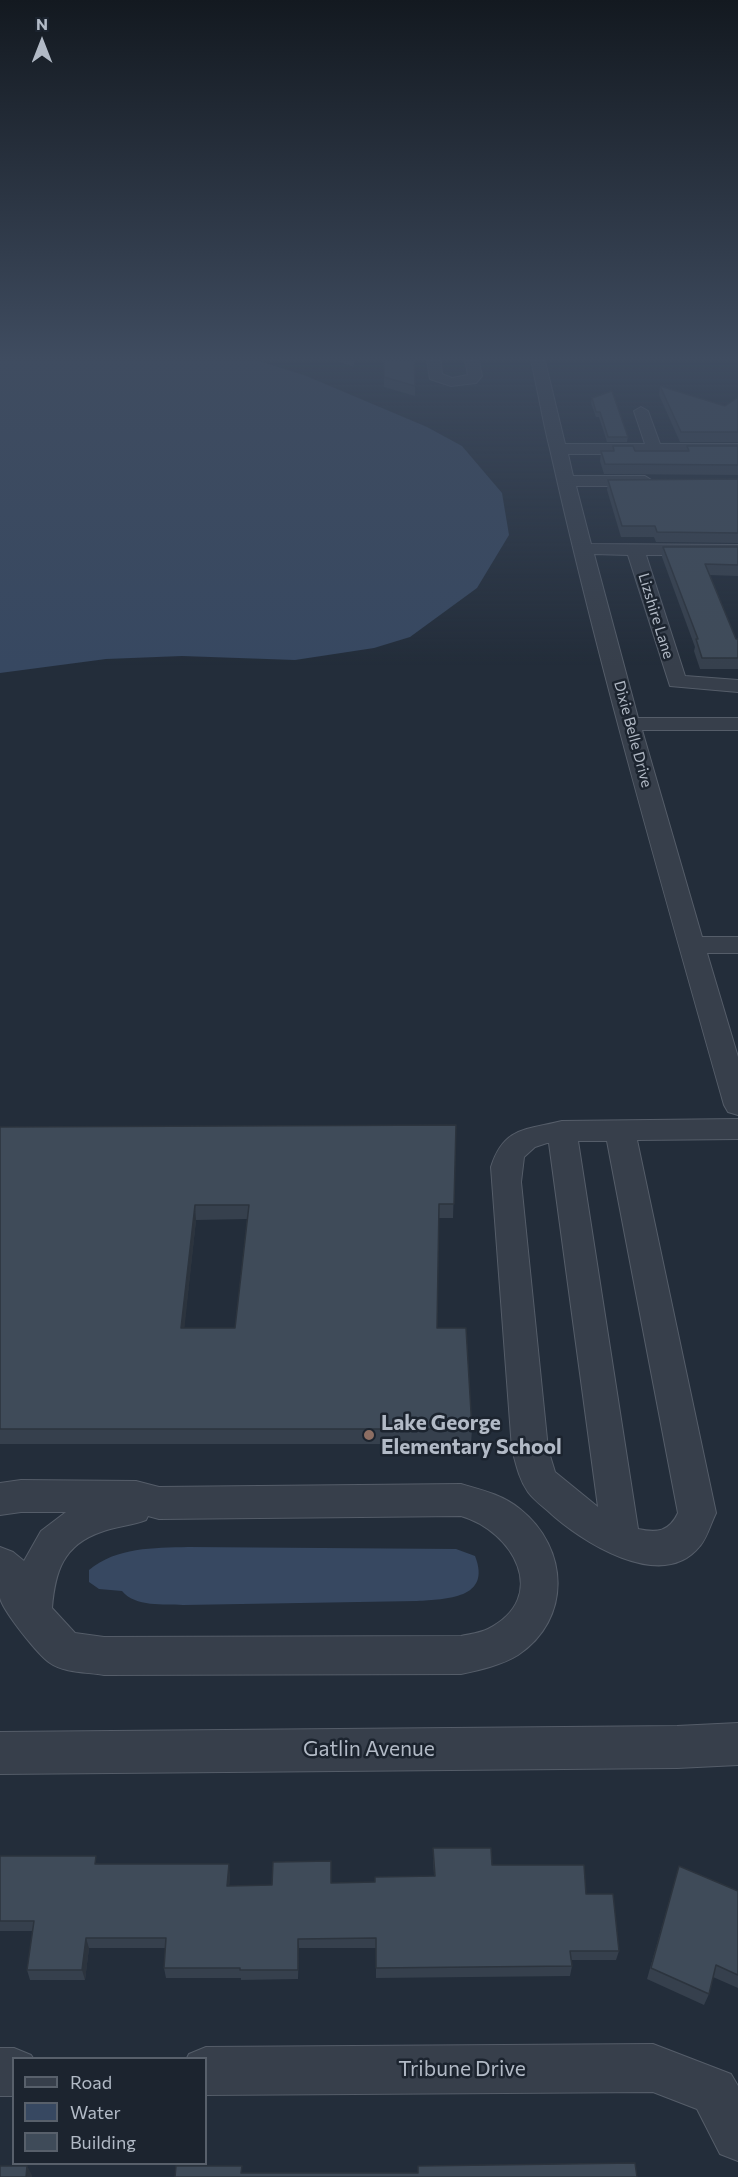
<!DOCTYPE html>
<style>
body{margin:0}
#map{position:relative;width:738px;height:2177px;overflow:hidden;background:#232d3a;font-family:Commissioner,sans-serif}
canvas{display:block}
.legend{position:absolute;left:12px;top:2057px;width:195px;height:108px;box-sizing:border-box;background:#1c242f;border:2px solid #58606b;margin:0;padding:8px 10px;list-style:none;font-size:18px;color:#b2bac6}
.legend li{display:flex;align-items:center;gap:12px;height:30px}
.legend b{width:30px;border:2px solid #58606b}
.north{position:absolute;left:12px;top:12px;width:60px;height:60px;-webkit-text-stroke:4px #1c242f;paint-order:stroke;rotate:0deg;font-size:16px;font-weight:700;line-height:24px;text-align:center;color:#b2bac6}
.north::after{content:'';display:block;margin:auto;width:21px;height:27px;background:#b2bac6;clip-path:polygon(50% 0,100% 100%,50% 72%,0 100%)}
</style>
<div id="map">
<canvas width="738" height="2177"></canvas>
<ul class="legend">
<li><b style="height:8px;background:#373f4b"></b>Road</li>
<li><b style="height:16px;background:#374861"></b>Water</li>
<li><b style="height:16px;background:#3f4b59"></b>Building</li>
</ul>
<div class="north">N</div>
</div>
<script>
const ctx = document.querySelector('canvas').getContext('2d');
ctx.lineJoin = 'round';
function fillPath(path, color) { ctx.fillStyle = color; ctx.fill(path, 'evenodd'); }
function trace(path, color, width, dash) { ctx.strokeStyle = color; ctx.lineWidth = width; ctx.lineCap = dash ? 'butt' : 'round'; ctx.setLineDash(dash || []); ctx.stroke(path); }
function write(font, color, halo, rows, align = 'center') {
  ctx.font = font + ' Commissioner,sans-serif'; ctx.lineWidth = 5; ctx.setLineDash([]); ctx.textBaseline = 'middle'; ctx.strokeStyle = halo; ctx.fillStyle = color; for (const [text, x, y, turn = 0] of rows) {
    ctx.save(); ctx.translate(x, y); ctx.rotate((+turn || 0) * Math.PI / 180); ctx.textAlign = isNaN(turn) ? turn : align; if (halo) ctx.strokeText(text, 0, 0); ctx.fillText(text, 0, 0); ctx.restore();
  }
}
const water = new Path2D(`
 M 0,361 L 259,361 L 304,375 L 427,427 L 462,446 L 502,493 L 509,535 L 477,588 L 410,637 L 374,648 L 295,660 L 182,656 L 106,659 L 0,673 Z
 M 188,1547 L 456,1549 L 475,1556 C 492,1599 446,1599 417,1601 L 183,1605 C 164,1604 135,1607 122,1591 L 99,1589 L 89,1582 L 89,1570 C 117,1547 153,1548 188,1547 Z`);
const minor = new Path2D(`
 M 427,361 L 441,361 L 442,374 L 452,378 L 468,375 L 465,361 L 479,361 L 482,376 L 476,383 L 451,386 L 430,379 Z
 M 531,361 L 545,361 L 565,444 L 645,444 L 634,411 L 641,407 L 648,411 L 660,444 L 738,444 L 738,454 L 568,454 L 573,476 L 645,476 L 653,481 L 645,486 L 576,486 L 591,544 L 738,545 L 738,555 L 646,555 L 685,676 L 738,680 L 738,692 L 670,686 L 628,555 L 594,554 L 638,718 L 738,718 L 738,730 L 642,730 L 702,937 L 738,937 L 738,953 L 707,953 L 738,1057 L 738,1115 L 728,1112 L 724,1105 C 663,889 599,668 550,449 C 543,422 538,390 531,361 Z
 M 738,1119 L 738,1139 L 637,1140 L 716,1513 C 711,1523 707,1538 700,1546 C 662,1594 580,1541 548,1511 C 541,1505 533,1499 528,1492 C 519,1479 516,1464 512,1449 L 491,1167 C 504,1126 527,1130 562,1121 ZM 578,1141 L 607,1141 L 678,1513 C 669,1532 657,1533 638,1529 ZM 547,1143 L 549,1143 L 598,1507 L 555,1472 L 548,1449 L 521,1182 L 524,1157 L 535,1147 Z
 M 21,1480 L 136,1481 L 159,1487 L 461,1484 C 482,1490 503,1495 520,1509 C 569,1548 572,1619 518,1655 C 502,1665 480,1670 461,1674 L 104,1675 C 88,1672 64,1673 50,1663 C 38,1655 3,1611 0,1598 C 0,1583 0,1563 0,1547 L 13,1552 L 24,1561 L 41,1531 L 66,1512 L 21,1512 L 0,1515 L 0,1483 ZM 148,1516 L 159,1519 L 461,1516 C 513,1531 551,1597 488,1629 C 480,1633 470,1634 461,1636 L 104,1637 L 75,1633 L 52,1608 C 55,1572 63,1545 101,1532 C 116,1526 131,1526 146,1520 Z
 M 738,1723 L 738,1765 L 677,1768 L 0,1774 L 0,1732 L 677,1726 Z
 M 653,2044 L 731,2074 L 738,2086 L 738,2161 L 720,2154 L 697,2109 L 653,2092 L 206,2095 L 206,2058 L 187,2058 L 189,2054 L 206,2047 Z
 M 0,2048 L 14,2048 L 31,2055 L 33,2058 L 14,2058 L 14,2096 L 0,2096 Z`);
const wall = new Path2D(`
 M 337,361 L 355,361 L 353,367 Z
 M 384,361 L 415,386 L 415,396 L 384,387 Z
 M 660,386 L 725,406 L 738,397 L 738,442 L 680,442 L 659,395 Z
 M 592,398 L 628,437 L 627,442 L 607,442 L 599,417 L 596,417 L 591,403 Z
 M 613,446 L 635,451 L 686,451 L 687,446 L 738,446 L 738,475 L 604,474 L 600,461 L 601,451 L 612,451 Z
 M 738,479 L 738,543 L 656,542 L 654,537 L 621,537 L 607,490 L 608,480 Z
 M 663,547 L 738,547 L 738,576 L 710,575 L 736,639 L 738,639 L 738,669 L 700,669 L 694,651 L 695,647 L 662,557 Z
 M 456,1125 L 453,1218 L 438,1218 L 437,1328 L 472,1429 L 471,1444 L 0,1444 L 0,1127 ZM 247,1219 L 235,1328 L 184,1328 L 196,1220 Z
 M 433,1848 L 492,1865 L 586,1894 L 619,1951 L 616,1960 L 571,1960 L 572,1966 L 570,1976 L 376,1978 L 376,1948 L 299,1948 L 298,1979 L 241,1980 L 241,1978 L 166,1978 L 164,1968 L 166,1948 L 89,1948 L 85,1980 L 30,1980 L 27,1970 L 33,1931 L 0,1931 L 0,1856 L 230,1874 L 229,1886 L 375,1882 L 434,1876 L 433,1859 Z
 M 679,1866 L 738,1891 L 738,1988 L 713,1977 L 709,1994 L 704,2005 L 647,1979 Z`);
const shadedWall = new Path2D(`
 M 195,1205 L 196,1220 L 183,1342 L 181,1328 Z
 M 229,1864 L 230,1874 L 229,1896 L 227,1886 Z
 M 86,1938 L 89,1948 L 85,1980 L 82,1970 Z
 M 298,1939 L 299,1948 L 298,1979 Z
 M 27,2166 L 32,2175 L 32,2177 L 26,2177 Z`);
const building = new Path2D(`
 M 384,361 L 414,361 L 415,386 L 384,377 Z
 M 660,386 L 725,406 L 738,397 L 738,432 L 681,432 Z
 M 612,391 L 628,437 L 608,437 L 600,412 L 596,412 L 592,398 Z
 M 613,446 L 633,446 L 635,451 L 689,451 L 687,446 L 738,446 L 738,465 L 605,464 L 601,451 L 614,451 Z
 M 738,479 L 738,533 L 657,532 L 655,526 L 622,526 L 608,480 Z
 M 663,547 L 738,547 L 738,565 L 705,564 L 736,639 L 738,639 L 738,658 L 702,658 L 696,639 L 698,639 Z
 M 456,1125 L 454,1204 L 439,1204 L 437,1328 L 466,1328 L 472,1429 L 0,1429 L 0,1127 ZM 195,1205 L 249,1205 L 235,1328 L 181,1328 Z
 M 433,1848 L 491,1848 L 492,1865 L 584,1865 L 586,1894 L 613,1894 L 619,1951 L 570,1951 L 572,1966 L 376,1968 L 376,1938 L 298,1939 L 298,1970 L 240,1970 L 240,1968 L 164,1968 L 166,1938 L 86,1938 L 82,1970 L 27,1970 L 34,1921 L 0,1921 L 0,1856 L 96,1856 L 95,1864 L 229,1864 L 227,1886 L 272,1885 L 273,1862 L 331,1861 L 331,1883 L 375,1882 L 375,1877 L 435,1876 Z
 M 679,1866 L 738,1891 L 738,1975 L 716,1965 L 709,1994 L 651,1968 Z
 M 635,2163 L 637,2177 L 175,2177 L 176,2166 L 242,2166 L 241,2173 L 418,2173 L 418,2166 Z
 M 0,2166 L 27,2166 L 26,2177 L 0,2177 Z`);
const markers = [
 [369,1435,6,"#8d6e63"]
];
const farStreetnames = [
 ["Lizshire Lane",656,616,73],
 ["Dixie Belle Drive",633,734,75]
];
const nearPoinames = [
 ["Lake George",381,1423],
 ["Elementary School",381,1447]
];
const nearStreetnames = [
 ["Gatlin Avenue",369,1749],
 ["Tribune Drive",462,2069]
];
fillPath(water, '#374861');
trace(minor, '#555d69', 2);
fillPath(minor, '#373f4b');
fillPath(wall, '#36404d');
fillPath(shadedWall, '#2c343e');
fillPath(building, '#3f4b59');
trace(building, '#2c343e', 1.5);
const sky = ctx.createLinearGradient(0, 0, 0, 666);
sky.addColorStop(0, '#131920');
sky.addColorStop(0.54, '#3f4c60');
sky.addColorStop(1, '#3f4c6000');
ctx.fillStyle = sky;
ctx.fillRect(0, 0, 738, 666);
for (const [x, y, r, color] of markers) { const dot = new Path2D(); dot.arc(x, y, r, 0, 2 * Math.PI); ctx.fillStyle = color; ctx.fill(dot); trace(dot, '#1c242f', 2); }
write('15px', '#b2bac6', '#1c242f', farStreetnames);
write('bold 21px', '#b2bac6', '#1c242f', nearPoinames, 'left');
write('21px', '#b2bac6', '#1c242f', nearStreetnames);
</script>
